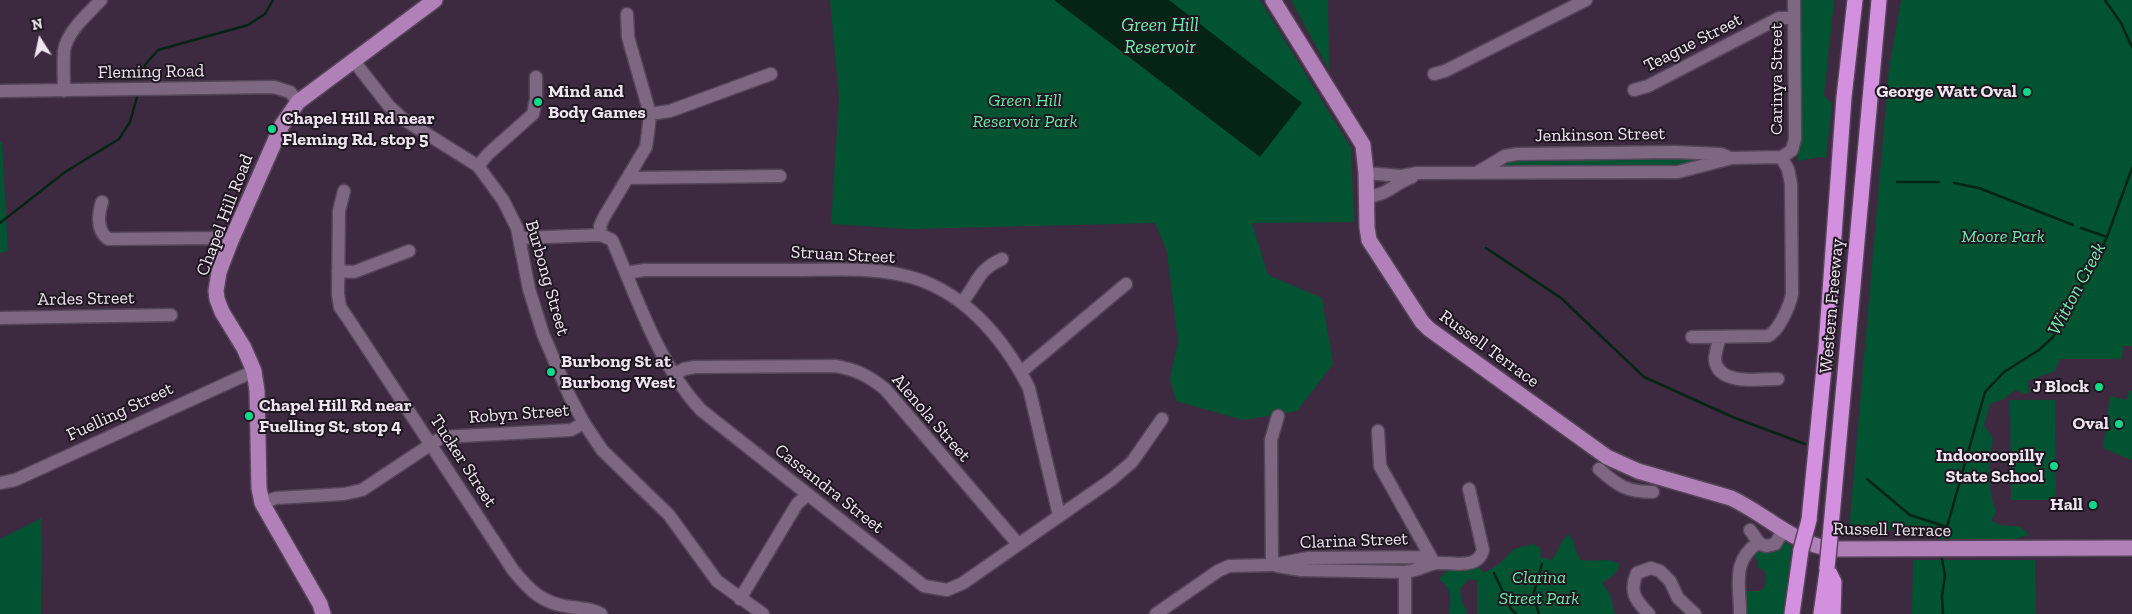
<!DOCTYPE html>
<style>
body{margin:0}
#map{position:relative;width:2132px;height:614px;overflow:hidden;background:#3d2a41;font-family:"Zilla Slab",serif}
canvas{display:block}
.north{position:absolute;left:15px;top:15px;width:50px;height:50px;-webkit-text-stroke:4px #1f1621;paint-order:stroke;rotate:350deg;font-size:14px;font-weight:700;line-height:20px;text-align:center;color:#f1e5f3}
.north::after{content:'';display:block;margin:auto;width:18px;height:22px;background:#f1e5f3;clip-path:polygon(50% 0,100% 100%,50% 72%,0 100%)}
</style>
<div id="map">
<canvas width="2132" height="614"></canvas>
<div class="north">N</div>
</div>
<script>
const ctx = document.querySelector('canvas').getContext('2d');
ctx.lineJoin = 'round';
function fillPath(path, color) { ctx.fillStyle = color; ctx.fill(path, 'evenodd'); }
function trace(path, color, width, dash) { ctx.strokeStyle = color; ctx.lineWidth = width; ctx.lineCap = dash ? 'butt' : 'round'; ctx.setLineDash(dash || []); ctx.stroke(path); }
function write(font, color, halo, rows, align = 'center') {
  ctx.font = font + ' "Zilla Slab",serif'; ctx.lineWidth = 4; ctx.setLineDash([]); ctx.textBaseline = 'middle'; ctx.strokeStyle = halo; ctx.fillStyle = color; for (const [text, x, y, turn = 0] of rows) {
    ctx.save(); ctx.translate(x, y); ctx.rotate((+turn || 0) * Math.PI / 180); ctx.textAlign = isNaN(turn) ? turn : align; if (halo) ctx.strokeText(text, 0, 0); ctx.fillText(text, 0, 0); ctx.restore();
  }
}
const green = new Path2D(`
 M 830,0 L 1260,0 L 1351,148 L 1354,222 L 1252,223 L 1268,275 L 1322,298 L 1333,364 L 1297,411 L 1243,420 L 1176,401 L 1170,379 L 1178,342 L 1167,252 L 1155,223 L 909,229 L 831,224 L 839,97 Z
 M 1291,0 L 1328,0 L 1329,70 Z
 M 1800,0 L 1834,0 L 1824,95 L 1832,104 L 1826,158 L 1820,157 L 1798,161 L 1797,152 L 1801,142 Z
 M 1901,0 L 2132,0 L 2132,346 L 2123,346 L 2122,359 L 2060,359 L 2055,371 L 2028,381 L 2029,392 L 2025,394 L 2015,390 L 2004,399 L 1990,404 L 1984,425 L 1993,439 C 1988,463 1987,488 1996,512 L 1991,521 L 2001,525 L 2021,527 L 2029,535 L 2015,539 L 1939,539 L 1930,531 L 1849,529 L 1889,69 Z
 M 2,141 L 8,251 L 0,253 L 0,143 Z
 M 1683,156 L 1706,160 L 1679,167 L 1497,168 L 1505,160 Z
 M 2130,390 L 2132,391 L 2132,460 L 2103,448 L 2110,396 L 2126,400 Z
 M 2010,400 L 2055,400 L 2056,500 L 2011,500 Z
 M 42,518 L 41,614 L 0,614 L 0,539 Z
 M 1568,534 C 1574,539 1576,552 1580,560 C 1596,562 1604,558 1619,563 C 1619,573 1610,578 1602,583 L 1610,594 L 1615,614 L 1477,614 L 1477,580 L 1469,579 L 1460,589 L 1462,603 L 1467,610 L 1466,614 L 1449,614 C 1451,597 1453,590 1439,579 L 1448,569 L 1475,563 L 1484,573 L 1499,564 L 1514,549 L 1534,544 L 1541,549 L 1540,557 L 1551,560 C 1559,553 1560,541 1568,534 Z
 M 1784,542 L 1792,546 L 1783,614 L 1745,614 L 1745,591 L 1760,591 C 1768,586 1767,578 1764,570 L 1757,567 L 1758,561 L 1753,554 L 1755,549 L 1765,552 L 1779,550 Z
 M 1913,560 L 2035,560 L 2036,614 L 1912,614 Z`);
const water = new Path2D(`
 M 1054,0 L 1169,0 L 1302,103 L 1260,157 Z`);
const stream = new Path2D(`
 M 2105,0 L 2121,23 L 2132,47
 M 142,77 L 145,65 L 158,50 L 248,25 L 265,14 L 273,0
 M 1897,182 L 1939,182
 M 1954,183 L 1979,188 L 2073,225
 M 0,223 L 65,172 L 119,139 L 130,122 L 137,97
 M 2081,228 L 2107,237
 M 1486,248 L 1561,298 L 1644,377 L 1735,418 L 1805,444
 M 1867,479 L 1910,515 L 1947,527 L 1985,392 L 2004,372 L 2039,350 L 2053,337 L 2095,262 L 2107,237 L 2132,168
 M 1941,554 L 1945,575 L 1942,596 L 1943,614
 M 1494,573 L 1511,609 L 1516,614
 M 1539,614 L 1533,596 L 1542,564`);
const minor = new Path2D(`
 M 353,60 L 389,106 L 403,119 L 478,166 L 503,200 L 517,228 L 529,289 L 543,334 L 570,397 L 584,423 L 602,450 L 669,515 L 717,581 L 763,614
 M 1434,74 L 1445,71 L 1586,0
 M 1634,90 L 1648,86 L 1779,18 L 1794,18
 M 0,91 L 274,87 L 290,92 L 298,102
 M 64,91 C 64,78 63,64 64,51 C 67,31 88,14 101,0
 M 650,114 L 670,111 L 771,74
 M 478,166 L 488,154 L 533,114 L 536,99 L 536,77
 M 1478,172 L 1505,156 L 1517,154 L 1675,152 L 1721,154 L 1728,157
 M 1366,173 L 1401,176 L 1417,173 L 1678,172 L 1732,158 L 1782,157 L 1792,150 L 1795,139 L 1794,0
 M 628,178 L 780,176
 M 344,191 L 339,211 L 338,294 L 340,307 L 347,317 L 513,570 C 530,591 543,604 571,607 C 583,609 591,608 601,614
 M 1366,197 C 1386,196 1394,184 1412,177
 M 102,202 C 98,215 96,230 108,239 L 216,238 L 230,243
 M 601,235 L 600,226 L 604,217 L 646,147 L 648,133 L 650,114 L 628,37 L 627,14
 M 520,238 L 601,235 L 612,240 C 637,297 658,364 701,410 L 924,586 L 947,590 L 963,583 L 1111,480 L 1132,462 L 1162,419
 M 338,271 L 354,272 L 409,251
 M 627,273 L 644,270 C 693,270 743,270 792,270 C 829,270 866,267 902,275 C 961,287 1003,337 1029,388 L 1059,515
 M 962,302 C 979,282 976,271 1002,259
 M 0,318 L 171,315
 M 1692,337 L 1768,336 C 1779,331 1790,305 1792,294 L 1791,184 L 1788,169 L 1781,157
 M 1720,337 C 1718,344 1715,353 1715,360 C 1718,386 1761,379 1778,379
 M 1021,372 L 1126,284
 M 674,375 L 684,369 L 695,367 L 835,366 C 855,369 869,376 885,389 L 1018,544
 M 1378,431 L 1380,466 L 1433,561
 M 1599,469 C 1618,486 1627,492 1653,492
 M 0,483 L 15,480 L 254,371
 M 262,503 L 276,498 L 344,494 L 362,490 L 442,437 L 571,430 L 584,423
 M 1750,530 L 1760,544 L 1767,546 L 1775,544 L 1783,531
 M 1272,565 L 1271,440 L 1278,416
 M 1277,566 L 1301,570 L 1405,572 C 1417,571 1426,565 1436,563 C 1452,562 1478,570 1483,550 L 1469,489
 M 740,599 L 797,504 L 807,495
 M 1156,614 L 1218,571 L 1229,566 L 1272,565 L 1308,558 L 1430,557
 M 1405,614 L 1405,572
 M 1649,614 C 1635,600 1629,592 1637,573 L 1651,568 L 1660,571 L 1670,581 L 1678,598 L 1695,614
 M 1740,614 C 1740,584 1731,561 1759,542`);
const major = new Path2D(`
 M 1273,0 L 1363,145 L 1366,173 L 1367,227 L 1369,240 L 1422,322 L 1429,329 L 1607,457 L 1638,471 L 1731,498 C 1767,515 1790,542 1831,549 L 2132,548
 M 323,614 L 320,604 L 262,503 L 259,488 L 257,391 L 254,371 L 244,348 L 222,312 L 217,299 L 216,291 L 219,272 L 230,243 L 282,125 L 298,102 L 435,0`);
const highway = new Path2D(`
 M 1809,520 L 1826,347 L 1844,97 L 1855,0
 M 1831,527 L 1879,0
 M 1827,568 L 1834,582 L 1833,614
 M 1792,614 L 1801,550
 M 1821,614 L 1827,571`);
const highwayBridge = new Path2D(`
 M 1801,550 L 1809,520
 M 1827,568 L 1831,527`);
const markers = [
 [2027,92,5,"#12d98a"],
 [538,102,5,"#12d98a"],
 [272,129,5,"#12d98a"],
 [551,372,5,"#12d98a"],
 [2099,387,5,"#12d98a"],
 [249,416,5,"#12d98a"],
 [2119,424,5,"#12d98a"],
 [2054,466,5,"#12d98a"],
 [2093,505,5,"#12d98a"]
];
const streetNames = [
 ["Teague Street",1693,43,-27],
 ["Fleming Road",151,72,-1],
 ["Carinya Street",1777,79,-90],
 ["Jenkinson Street",1600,135,-1],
 ["Chapel Hill Road",225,215,-69],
 ["Struan Street",843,255,3],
 ["Burbong Street",547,278,74],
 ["Ardes Street",86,299,-1],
 ["Western Freeway",1832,306,-85],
 ["Russell Terrace",1489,349,36],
 ["Fuelling Street",120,412,-25],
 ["Robyn Street",519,414,-4],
 ["Alenola Street",931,418,49],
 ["Tucker Street",463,461,57],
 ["Cassandra Street",829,489,38],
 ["Russell Terrace",1892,530,1],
 ["Clarina Street",1354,541,-2]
];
const poiNames = [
 ["Mind and",548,92,"left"],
 ["Body Games",548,113,"left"],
 ["George Watt Oval",2017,92],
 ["Chapel Hill Rd near",282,119,"left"],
 ["Fleming Rd, stop 5",282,140,"left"],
 ["Burbong St at",561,362,"left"],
 ["Burbong West",561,383,"left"],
 ["J Block",2089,387],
 ["Chapel Hill Rd near",259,406,"left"],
 ["Fuelling St, stop 4",259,427,"left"],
 ["Oval",2109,424],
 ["Indooroopilly",2044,456],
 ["State School",2044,477],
 ["Hall",2083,505]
];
const parkNames = [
 ["Green Hill",1025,101],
 ["Reservoir Park",1025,122],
 ["Moore Park",2003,237],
 ["Clarina",1539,578],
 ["Street Park",1539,599]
];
const waterNames = [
 ["Green Hill",1160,26],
 ["Reservoir",1160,48],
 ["Witton Creek",2077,289,-62]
];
fillPath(green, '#025331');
fillPath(water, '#052415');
trace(stream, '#052415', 2.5);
trace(minor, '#554558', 15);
trace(major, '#554558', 18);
trace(highway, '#554558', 18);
trace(minor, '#7d6781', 12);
trace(major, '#b180b9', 15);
trace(highway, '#d390df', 15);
trace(highwayBridge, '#554558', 18, []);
trace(highwayBridge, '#d390df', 15);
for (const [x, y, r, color] of markers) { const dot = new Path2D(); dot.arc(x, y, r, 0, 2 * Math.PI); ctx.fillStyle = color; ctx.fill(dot); trace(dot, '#1f1621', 2); }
write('18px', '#f1e5f3', '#1f1621', streetNames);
write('bold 18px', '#f1e5f3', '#1f1621', poiNames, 'right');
write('italic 18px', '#69eba7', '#1f1621', parkNames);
write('italic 19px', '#70f2ae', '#1f1621', waterNames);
</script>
